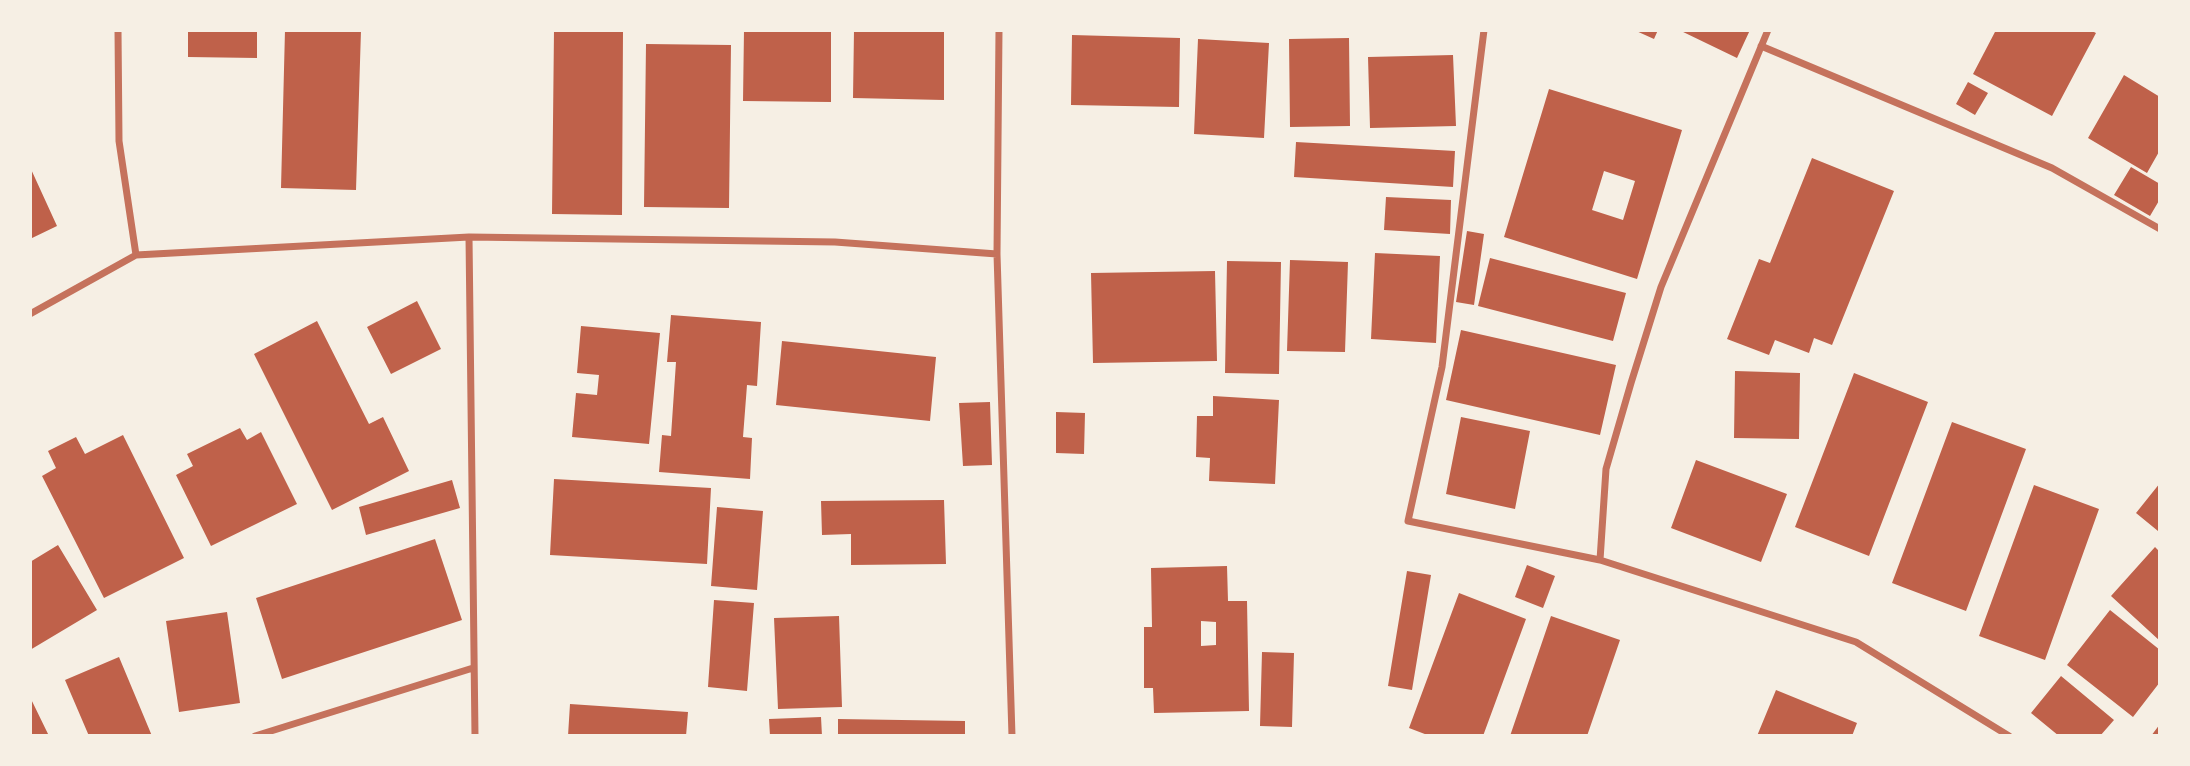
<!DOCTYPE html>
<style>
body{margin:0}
#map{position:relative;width:2190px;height:766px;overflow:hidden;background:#f6efe4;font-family:"Open Sans",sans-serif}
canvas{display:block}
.frame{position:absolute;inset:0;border:32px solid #f6efe4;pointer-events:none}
</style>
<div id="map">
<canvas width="2190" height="766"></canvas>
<div class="frame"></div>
</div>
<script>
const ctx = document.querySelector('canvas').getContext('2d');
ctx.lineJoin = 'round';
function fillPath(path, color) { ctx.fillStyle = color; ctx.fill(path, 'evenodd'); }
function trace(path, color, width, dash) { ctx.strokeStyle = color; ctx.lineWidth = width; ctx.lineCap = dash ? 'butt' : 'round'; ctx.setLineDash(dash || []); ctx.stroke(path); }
const building = new Path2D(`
 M 188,30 L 257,30 L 257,58 L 188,57 Z
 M 285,30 L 361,30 L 356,190 L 281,188 Z
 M 554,30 L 623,30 L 622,215 L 552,214 Z
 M 744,30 L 831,30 L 831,102 L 743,101 Z
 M 854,30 L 944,30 L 944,100 L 853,98 Z
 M 1634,30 L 1658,30 L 1654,39 Z
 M 1679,30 L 1750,30 L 1737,58 Z
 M 1996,30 L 2090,30 L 2096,33 L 2052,116 L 1973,74 Z
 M 1072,35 L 1180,38 L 1179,107 L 1071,105 Z
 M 1349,38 L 1350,126 L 1290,127 L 1289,39 Z
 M 1198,39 L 1269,43 L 1264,138 L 1194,134 Z
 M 646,44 L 731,45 L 729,208 L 644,207 Z
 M 1453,55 L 1456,126 L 1370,128 L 1368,57 Z
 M 2124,75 L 2160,97 L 2160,150 L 2147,173 L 2088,138 Z
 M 1968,82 L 1988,93 L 1975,115 L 1956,104 Z
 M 1549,89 L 1682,130 L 1637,279 L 1504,237 ZM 1604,171 L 1635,181 L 1623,220 L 1592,210 Z
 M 1296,142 L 1455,151 L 1453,187 L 1294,177 Z
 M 1812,158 L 1894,191 L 1832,345 L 1814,338 L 1809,353 L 1775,340 L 1769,355 L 1727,339 L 1759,259 L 1770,263 Z
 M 30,167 L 57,226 L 30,239 Z
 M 2131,167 L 2160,184 L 2160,199 L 2150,216 L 2114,195 Z
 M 1386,197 L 1451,200 L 1450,234 L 1384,230 Z
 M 1467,231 L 1484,234 L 1474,305 L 1456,302 Z
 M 1375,253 L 1440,256 L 1436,343 L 1371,339 Z
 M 1490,258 L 1626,293 L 1613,341 L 1478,306 Z
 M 1290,260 L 1348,262 L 1345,352 L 1287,351 Z
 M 1227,261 L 1281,262 L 1279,374 L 1225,373 Z
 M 1215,271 L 1217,361 L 1093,363 L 1091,273 Z
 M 417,301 L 441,349 L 391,374 L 367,327 Z
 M 671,315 L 761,322 L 757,386 L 747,385 L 743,437 L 752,438 L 750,479 L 659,472 L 662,435 L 671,436 L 676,362 L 667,362 Z
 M 317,321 L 369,424 L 383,417 L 409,471 L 332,510 L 254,354 Z
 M 581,326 L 660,333 L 649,444 L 572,437 L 576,393 L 597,395 L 599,375 L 577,373 Z
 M 1461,330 L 1616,365 L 1600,435 L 1446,400 Z
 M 782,341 L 936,357 L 930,421 L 776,405 Z
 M 1735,371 L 1800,373 L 1799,439 L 1734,438 Z
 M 1854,373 L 1928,402 L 1869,556 L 1795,527 Z
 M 1213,396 L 1279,400 L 1275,484 L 1209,481 L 1210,458 L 1196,457 L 1197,416 L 1213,416 Z
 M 990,402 L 992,465 L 963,466 L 959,403 Z
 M 1056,412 L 1085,413 L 1084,454 L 1056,453 Z
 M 1461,417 L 1530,431 L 1515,509 L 1446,494 Z
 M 1952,422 L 2026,449 L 1966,611 L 1892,583 Z
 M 240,428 L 247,440 L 261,432 L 297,504 L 211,546 L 176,475 L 193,466 L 187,454 Z
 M 123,435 L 184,558 L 104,598 L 42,476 L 56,468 L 48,451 L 76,437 L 85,454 Z
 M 1696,460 L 1787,494 L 1761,562 L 1671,528 Z
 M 554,479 L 711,488 L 707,564 L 550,555 Z
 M 452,480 L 460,508 L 366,535 L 359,507 Z
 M 2160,483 L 2160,528 L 2158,531 L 2136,513 Z
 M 2034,485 L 2099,509 L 2045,660 L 1979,636 Z
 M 944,500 L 946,564 L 851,565 L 851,534 L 822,535 L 821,501 Z
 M 717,507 L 763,511 L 757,590 L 711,586 Z
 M 435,539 L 462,620 L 282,679 L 256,598 Z
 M 58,545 L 97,610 L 30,650 L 30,562 Z
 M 2155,547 L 2160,552 L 2160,641 L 2111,596 Z
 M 1527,565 L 1555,576 L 1543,608 L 1515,597 Z
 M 1227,566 L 1228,601 L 1247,601 L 1249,711 L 1154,713 L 1153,688 L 1144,688 L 1144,627 L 1152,627 L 1151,568 ZM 1201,621 L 1216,622 L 1216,645 L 1201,646 Z
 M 1407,571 L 1431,575 L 1412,690 L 1388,686 Z
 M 1459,593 L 1526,619 L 1483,736 L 1430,736 L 1409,728 Z
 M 714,600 L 754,603 L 747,691 L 708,687 Z
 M 2110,610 L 2160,650 L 2160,682 L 2133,717 L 2067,665 Z
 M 227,612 L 240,703 L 179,712 L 166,621 Z
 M 839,616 L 842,707 L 778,709 L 774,618 Z
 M 1551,616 L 1620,640 L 1587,736 L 1510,736 Z
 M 1262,652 L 1294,653 L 1292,727 L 1260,726 Z
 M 119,657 L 152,736 L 89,736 L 65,680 Z
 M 2061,676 L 2114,720 L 2100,736 L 2059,736 L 2031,713 Z
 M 1776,690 L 1857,723 L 1852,736 L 1757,736 Z
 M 30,697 L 49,736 L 30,736 Z
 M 570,704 L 688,712 L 686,736 L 568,736 Z
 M 821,717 L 822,736 L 770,736 L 769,719 Z
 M 838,719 L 965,721 L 965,736 L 838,736 Z
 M 2160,724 L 2160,736 L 2151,736 Z`);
const minor = new Path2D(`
 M 118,30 L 119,141 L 136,255
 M 999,30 L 997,254 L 1012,736
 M 1484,30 L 1442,367 L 1408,521 L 1600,560 L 1856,642 L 2009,736
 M 1761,46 L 2052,168 L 2160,229
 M 469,237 L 475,736
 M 30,314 L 136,255 L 469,237 L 835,242 L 997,254
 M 1600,560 L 1606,469 L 1631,383 L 1661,287 L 1768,30
 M 255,736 L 473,668`);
fillPath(building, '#bf614a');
trace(minor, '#c5725c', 7);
</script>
